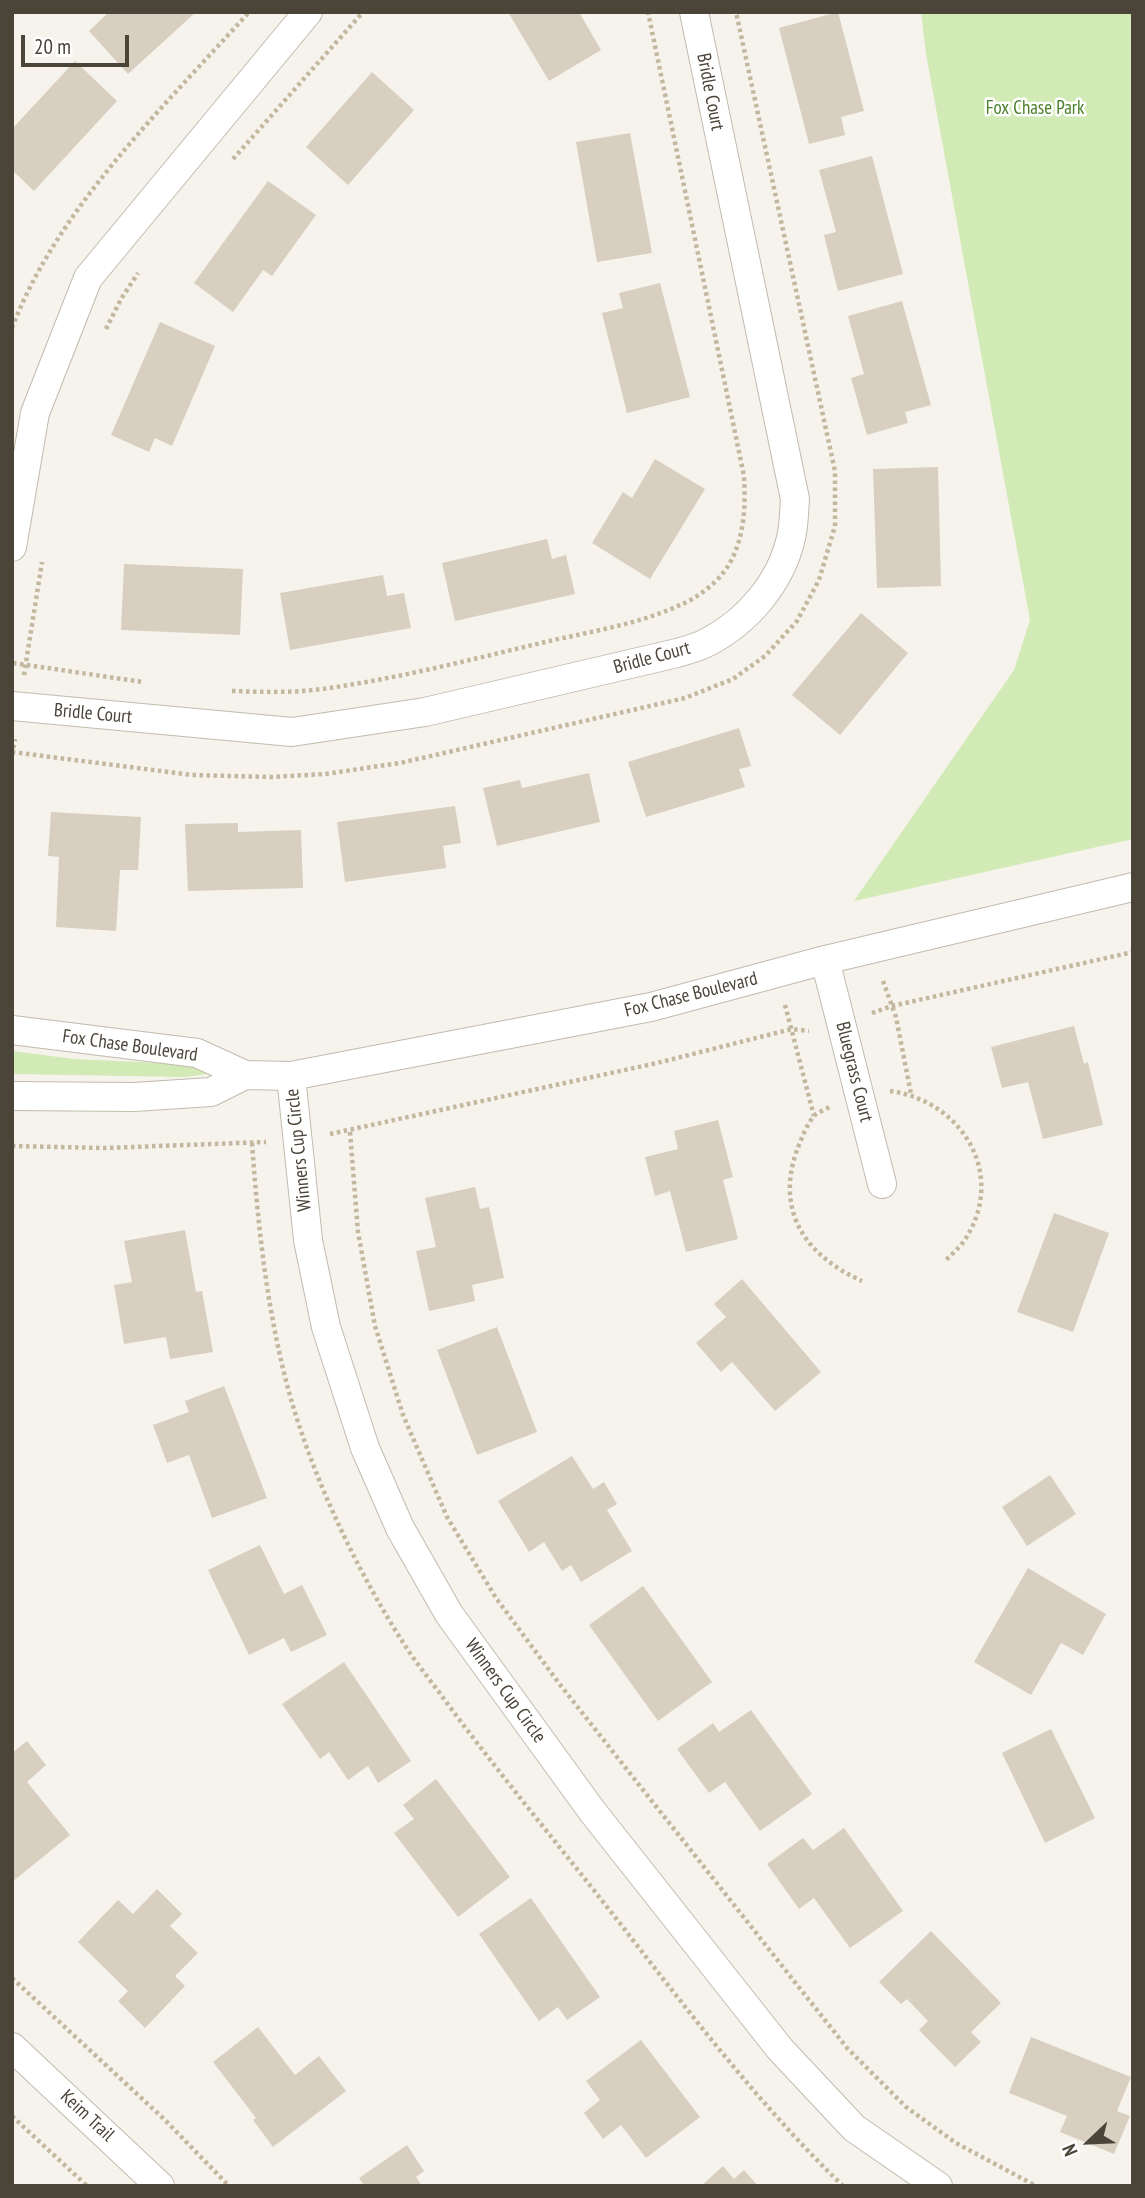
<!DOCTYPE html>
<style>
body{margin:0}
#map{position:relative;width:1145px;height:2198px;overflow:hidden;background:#f6f3ec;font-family:"PT Sans Narrow",sans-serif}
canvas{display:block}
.frame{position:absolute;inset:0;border:14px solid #4b4439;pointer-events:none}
.north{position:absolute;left:1054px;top:2107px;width:70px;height:70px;-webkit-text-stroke:5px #fff;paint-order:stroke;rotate:247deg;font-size:19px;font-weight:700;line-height:28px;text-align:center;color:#4b4439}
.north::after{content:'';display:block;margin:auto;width:24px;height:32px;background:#4b4439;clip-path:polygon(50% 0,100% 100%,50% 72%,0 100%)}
.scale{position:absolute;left:21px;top:35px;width:108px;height:32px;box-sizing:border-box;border:4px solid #4b4439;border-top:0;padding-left:9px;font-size:21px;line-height:24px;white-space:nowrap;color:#4b4439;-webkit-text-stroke:5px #fff;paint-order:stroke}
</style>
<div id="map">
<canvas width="1145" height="2198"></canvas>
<div class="frame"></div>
<div class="north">N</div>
<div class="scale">20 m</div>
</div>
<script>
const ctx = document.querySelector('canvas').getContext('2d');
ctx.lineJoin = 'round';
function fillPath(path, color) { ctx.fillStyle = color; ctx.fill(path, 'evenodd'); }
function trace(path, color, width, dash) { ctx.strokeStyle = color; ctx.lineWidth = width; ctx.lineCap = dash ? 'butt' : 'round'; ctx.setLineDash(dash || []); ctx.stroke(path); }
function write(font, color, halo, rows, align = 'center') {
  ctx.font = font + ' "PT Sans Narrow",sans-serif'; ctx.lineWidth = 5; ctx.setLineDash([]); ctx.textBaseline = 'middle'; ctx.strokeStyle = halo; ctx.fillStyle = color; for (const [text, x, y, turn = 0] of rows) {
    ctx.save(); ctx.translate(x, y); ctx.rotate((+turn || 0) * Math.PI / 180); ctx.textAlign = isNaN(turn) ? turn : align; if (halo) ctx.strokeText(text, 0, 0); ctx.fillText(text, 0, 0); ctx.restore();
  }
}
const green = new Path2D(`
 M 921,12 L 1133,12 L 1133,839 L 854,901 L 1014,670 L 1030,620 L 926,54 Z
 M 12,1051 L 74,1059 L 203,1065 L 207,1074 L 186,1077 L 12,1074 Z`);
const building = new Path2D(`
 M 109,12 L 196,12 L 128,74 L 89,31 Z
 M 508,12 L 579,12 L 601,50 L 549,81 Z
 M 838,12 L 864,111 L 841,117 L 845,135 L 809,144 L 779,28 Z
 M 75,61 L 117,101 L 34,191 L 12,170 L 12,129 Z
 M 372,72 L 414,110 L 348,185 L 306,147 Z
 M 630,133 L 652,253 L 597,262 L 576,142 Z
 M 872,156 L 903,274 L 838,291 L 824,235 L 836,232 L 819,170 Z
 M 268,181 L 316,215 L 272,276 L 263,270 L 233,312 L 194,283 Z
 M 660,283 L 690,397 L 627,413 L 602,313 L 623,308 L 619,293 Z
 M 902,301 L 931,405 L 905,412 L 908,423 L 867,435 L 851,378 L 864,374 L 848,316 Z
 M 160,322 L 215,346 L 172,446 L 155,438 L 149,452 L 111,435 Z
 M 655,459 L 705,489 L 650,579 L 592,543 L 623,492 L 632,498 Z
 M 938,467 L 941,586 L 877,588 L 873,469 Z
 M 547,539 L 552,559 L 566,555 L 575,594 L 455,621 L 442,563 Z
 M 124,564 L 243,569 L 240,635 L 121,630 Z
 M 383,575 L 387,596 L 404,593 L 411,628 L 290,650 L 280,593 Z
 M 861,613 L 908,653 L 840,735 L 792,695 Z
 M 739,728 L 751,766 L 739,769 L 745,787 L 646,817 L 628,762 Z
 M 589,773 L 600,822 L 497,846 L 483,788 L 520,780 L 522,788 Z
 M 455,806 L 461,843 L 443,846 L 446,868 L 345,882 L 337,822 Z
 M 51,812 L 141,817 L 138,870 L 120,870 L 116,931 L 56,927 L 59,857 L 48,856 Z
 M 238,823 L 238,832 L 301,830 L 303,888 L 188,891 L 185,824 Z
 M 1074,1026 L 1084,1064 L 1088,1062 L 1103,1125 L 1043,1139 L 1028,1082 L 1002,1088 L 991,1047 Z
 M 718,1120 L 733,1177 L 723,1180 L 738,1239 L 686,1252 L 670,1191 L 655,1196 L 645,1157 L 678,1149 L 674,1131 Z
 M 475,1187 L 480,1209 L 489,1207 L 504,1278 L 472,1285 L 475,1301 L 429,1311 L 416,1251 L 436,1247 L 425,1198 Z
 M 1054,1213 L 1109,1233 L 1073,1332 L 1017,1312 Z
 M 185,1230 L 196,1292 L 202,1291 L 213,1352 L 170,1359 L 166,1337 L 124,1344 L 114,1285 L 132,1282 L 124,1241 Z
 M 742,1279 L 821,1372 L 775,1411 L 732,1362 L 721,1372 L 696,1343 L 726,1317 L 714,1304 Z
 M 497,1327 L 537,1432 L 477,1455 L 437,1350 Z
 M 224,1386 L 267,1498 L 212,1518 L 189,1455 L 167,1463 L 153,1425 L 189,1412 L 185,1401 Z
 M 572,1456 L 593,1489 L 604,1482 L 617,1504 L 607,1510 L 632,1551 L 581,1582 L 571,1565 L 562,1571 L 544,1542 L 529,1552 L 498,1501 Z
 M 1050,1475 L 1076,1514 L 1027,1546 L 1002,1507 Z
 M 260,1545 L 284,1594 L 302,1585 L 327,1635 L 291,1652 L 284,1638 L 249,1655 L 208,1570 Z
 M 1028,1568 L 1106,1614 L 1083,1655 L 1061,1643 L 1031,1695 L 974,1662 Z
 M 643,1586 L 712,1682 L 658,1721 L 589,1625 Z
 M 344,1662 L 411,1761 L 378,1783 L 368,1766 L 348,1780 L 329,1752 L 320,1759 L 282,1704 Z
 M 751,1710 L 812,1794 L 760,1831 L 725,1782 L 709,1793 L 677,1749 L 713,1723 L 719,1732 Z
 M 1051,1729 L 1095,1818 L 1045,1843 L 1002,1753 Z
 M 27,1741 L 46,1765 L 27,1782 L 70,1835 L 12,1882 L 12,1753 Z
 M 436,1779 L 510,1877 L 458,1917 L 394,1833 L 414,1819 L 403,1805 Z
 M 844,1828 L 903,1911 L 850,1948 L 814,1898 L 799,1909 L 767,1864 L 803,1838 L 813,1850 Z
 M 157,1889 L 182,1914 L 170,1926 L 198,1953 L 175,1976 L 185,1986 L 145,2028 L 118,2001 L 128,1991 L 78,1942 L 118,1900 L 133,1914 Z
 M 531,1898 L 600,1997 L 567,2020 L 558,2007 L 539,2021 L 479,1934 Z
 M 931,1931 L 1001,2003 L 971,2032 L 981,2042 L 955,2067 L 919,2030 L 928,2021 L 907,1999 L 901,2004 L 879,1982 Z
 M 258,2027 L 295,2075 L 319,2056 L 346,2091 L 273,2147 L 253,2120 L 256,2118 L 213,2062 Z
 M 1031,2037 L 1131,2077 L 1117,2111 L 1130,2116 L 1114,2154 L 1060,2132 L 1067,2116 L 1009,2093 Z
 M 641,2040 L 700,2117 L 646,2158 L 621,2125 L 603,2139 L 584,2113 L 600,2100 L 586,2081 Z
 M 407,2145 L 424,2171 L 416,2177 L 422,2186 L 364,2186 L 359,2178 Z
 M 723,2166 L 734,2179 L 744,2170 L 758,2186 L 701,2186 Z`);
const path = new Path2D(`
 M 233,159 L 363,12
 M 12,328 C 58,207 164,107 249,12
 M 106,329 L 121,299 L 138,273
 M 13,663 L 143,682
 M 24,675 L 42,562
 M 232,691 C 262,692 292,693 322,689 C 396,679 469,660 541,643 C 587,632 637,625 680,605 C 695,599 713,586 723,573 C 744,547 746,508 744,476 L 648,12
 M 12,752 L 192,775 L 271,777 L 325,774 L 400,763 L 685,698 L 733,679 L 765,656 L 797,621 L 819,580 L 835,526 L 835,471 L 736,12
 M 12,755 L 15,739
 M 883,981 L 896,1017 L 911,1094
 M 785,1005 L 814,1116
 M 872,1013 L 892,1006 L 1133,952
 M 890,1091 C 963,1101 1008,1176 964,1241 C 959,1248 951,1255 945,1261
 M 829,1107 C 825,1110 818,1112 815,1115 C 807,1123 801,1140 797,1150 C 775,1212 806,1256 862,1281
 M 350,1132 L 358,1232 L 375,1326 L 403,1415 L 447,1517 L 496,1598 L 561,1686 L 847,2048 L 906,2107 L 956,2143 L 1036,2186
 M 330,1134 L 657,1063 L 792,1029 L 809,1031
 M 252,1143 C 258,1227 267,1311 289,1392 C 312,1476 357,1571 404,1644 C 416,1663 431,1681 444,1699 C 494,1767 548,1832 600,1898 C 678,1997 752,2098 843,2186
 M 12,1146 L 105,1148 L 266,1142
 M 12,1978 L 164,2119 L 229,2186
 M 12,2116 L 87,2186`);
const minor = new Path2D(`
 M 12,547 L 35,413 L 88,278 L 308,12
 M 12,706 L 292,732 L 425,712 L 677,653 C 688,650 699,647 708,642 C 748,621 781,582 791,538 C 794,526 794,512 795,499 L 694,12
 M 825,960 L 882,1184
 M 12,1030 L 197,1053 L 245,1075 L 291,1076 L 651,1007 L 825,960 L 1133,887
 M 291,1076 L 308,1240 L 326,1327 L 365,1448 L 400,1528 L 449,1614 L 592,1811 L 780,2049 L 854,2128 L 938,2186
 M 12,1096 L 134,1097 L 211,1092 L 245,1075
 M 12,2047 L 160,2186`);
const streetNames = [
 ["Bridle Court",710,92,79],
 ["Bridle Court",652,658,-15],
 ["Bridle Court",93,714,5],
 ["Fox Chase Boulevard",691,995,-14],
 ["Fox Chase Boulevard",130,1046,8],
 ["Bluegrass Court",854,1072,76],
 ["Winners Cup Circle",299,1150,-96],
 ["Winners Cup Circle",505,1691,54],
 ["Keim Trail",87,2116,43]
];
const parkNames = [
 ["Fox Chase Park",1035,109]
];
fillPath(green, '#d2eab5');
fillPath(building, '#d8cfc1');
trace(minor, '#c2bbae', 30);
trace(path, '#c4b79f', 4.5, [3.5, 3.5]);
trace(minor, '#fff', 28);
write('19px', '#4b4439', '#fff', streetNames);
write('19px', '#4a7f2a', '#fff', parkNames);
</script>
